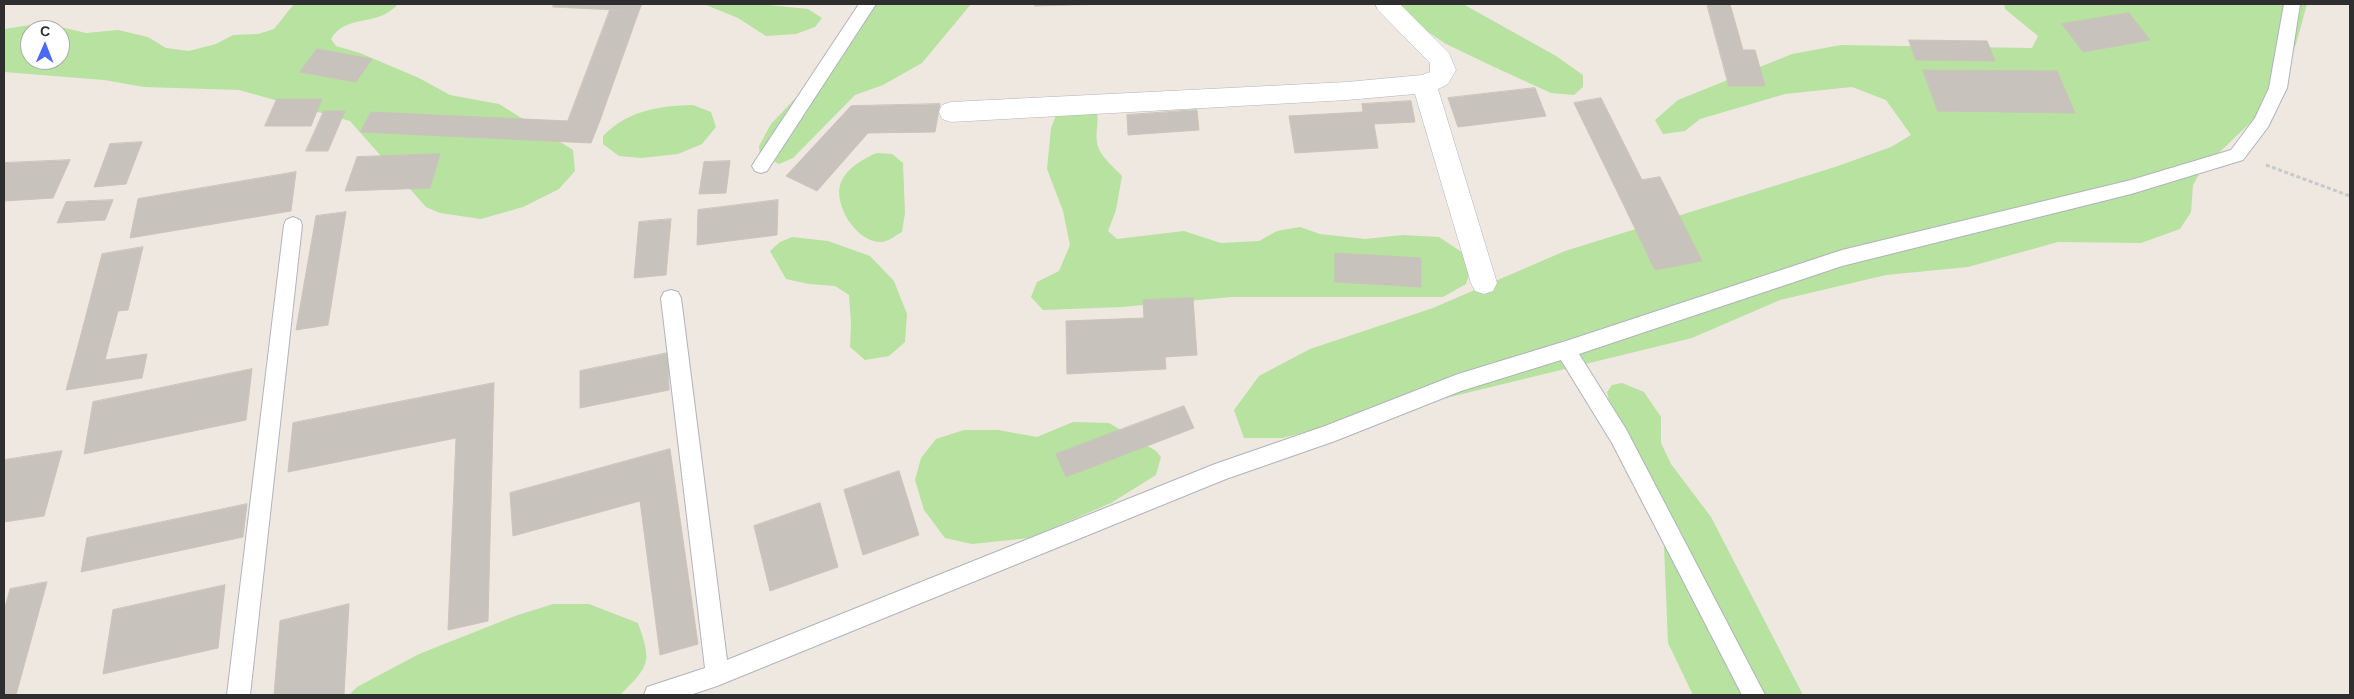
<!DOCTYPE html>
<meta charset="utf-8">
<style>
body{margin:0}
#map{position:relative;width:2354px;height:699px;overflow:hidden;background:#eee8e1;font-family:Helvetica,sans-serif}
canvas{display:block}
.frame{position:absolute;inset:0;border:5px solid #2e2e2e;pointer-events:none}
.north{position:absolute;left:20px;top:20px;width:50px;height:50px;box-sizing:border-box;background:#fff;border:1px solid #ababab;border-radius:50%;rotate:1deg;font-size:14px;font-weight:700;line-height:20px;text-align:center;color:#2e2e2e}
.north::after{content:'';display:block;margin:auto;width:18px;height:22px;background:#486af4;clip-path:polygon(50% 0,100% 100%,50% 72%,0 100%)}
</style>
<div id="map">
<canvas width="2354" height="699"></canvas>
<div class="frame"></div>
<div class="north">С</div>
</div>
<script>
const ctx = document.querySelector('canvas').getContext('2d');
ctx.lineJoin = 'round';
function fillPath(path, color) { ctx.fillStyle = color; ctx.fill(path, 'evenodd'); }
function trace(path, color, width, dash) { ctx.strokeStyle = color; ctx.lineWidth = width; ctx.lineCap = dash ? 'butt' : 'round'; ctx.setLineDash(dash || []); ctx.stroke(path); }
const green = new Path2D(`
 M 294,4 L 398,4 C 377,28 346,13 331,39 L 336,46 L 360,53 L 419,78 L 450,95 L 499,104 L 573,150 L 575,171 L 559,189 L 523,207 L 481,219 L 440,213 L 426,207 L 350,121 L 239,90 L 144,87 L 104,80 L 4,72 L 4,29 L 44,23 L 86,33 L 118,30 L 148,37 L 166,48 L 189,51 L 216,44 L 233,35 L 258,34 L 274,29 ZM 30,30 L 60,30 L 60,60 L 30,60 Z
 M 675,4 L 758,4 L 808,9 L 822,18 L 815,27 L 796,34 L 766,36 L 738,18 L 706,5 Z
 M 869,4 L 971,4 L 922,63 L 883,85 L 855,95 L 793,158 L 779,164 L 760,155 L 759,146 L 771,124 L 805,88 L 855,28 Z
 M 1386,4 L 1463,4 L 1556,56 L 1583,75 L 1583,87 L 1574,95 L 1551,93 L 1492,66 L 1446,44 Z
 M 2004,4 L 2307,4 L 2296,44 L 2271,103 L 2202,169 L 2193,185 L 2191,212 L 2180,229 L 2141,243 L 2058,242 L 1968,267 L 1886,275 L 1780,300 L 1692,338 L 1282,438 L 1244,438 L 1234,410 L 1259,376 L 1310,349 L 1433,308 L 1565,251 L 1835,167 L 1891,147 L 1911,135 L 1886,100 L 1852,87 L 1785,94 L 1700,119 L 1685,131 L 1663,134 L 1655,120 L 1678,100 L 1792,54 L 1841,45 L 2032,48 L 2038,36 L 2005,9 Z
 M 1076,95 L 1090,100 C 1103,122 1095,121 1097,142 C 1098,155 1114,167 1122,176 L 1116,210 L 1108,231 L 1117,239 L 1184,231 L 1221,243 L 1259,241 L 1277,231 L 1300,227 L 1320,234 L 1365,239 L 1403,235 L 1439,237 L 1463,253 L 1471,269 L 1466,284 L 1443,297 L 1232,297 L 1122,307 L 1043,310 L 1031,297 L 1037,282 L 1059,271 L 1070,245 L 1063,211 L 1047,169 L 1051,128 L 1062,100 Z
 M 693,105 L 711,112 L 716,127 L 702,144 L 678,154 L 641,158 L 619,156 L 603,144 L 603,136 C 629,110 658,106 693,105 Z
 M 877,153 L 892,154 L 903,163 L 905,213 L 902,232 C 896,235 888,242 881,242 C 857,243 832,204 841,182 C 847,168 864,158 877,153 Z
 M 792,237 L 828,241 L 870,256 L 894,281 L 907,314 L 905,342 L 889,356 L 865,360 L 850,347 L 851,324 L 849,295 L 835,286 L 809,284 L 786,279 L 770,251 L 780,242 Z
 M 1622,383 L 1644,392 L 1661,417 L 1661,443 L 1671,464 L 1711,517 L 1803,695 L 1693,695 L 1668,643 L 1664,546 L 1647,496 L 1620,451 L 1607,392 L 1612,385 Z
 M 1073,422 L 1109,423 L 1156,451 L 1161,457 L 1156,475 L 1111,503 L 1030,538 L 972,544 L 945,538 L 924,510 L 915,480 L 921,458 L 936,439 L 964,430 L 998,430 L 1037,437 Z
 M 553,604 L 589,604 L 638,623 C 652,663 650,665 620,695 L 349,695 L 357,687 L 419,654 L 515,616 Z`);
const building = new Path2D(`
 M 554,4 L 642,4 L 639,11 L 553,7 Z
 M 1035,4 L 1111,4 L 1035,6 Z
 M 1707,4 L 1730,4 L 1743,50 L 1755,50 L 1765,86 L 1729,86 Z
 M 610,10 L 639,11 L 599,123 L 568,121 Z
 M 2129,13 L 2150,40 L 2083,52 L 2062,24 Z
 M 1909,40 L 1987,41 L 1995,61 L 1916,60 Z
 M 317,49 L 372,59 L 356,82 L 300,72 Z
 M 1923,70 L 2057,71 L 2075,113 L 1938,111 Z
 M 1535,88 L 1546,116 L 1458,127 L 1448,98 Z
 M 1601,98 L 1642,180 L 1614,185 L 1574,103 Z
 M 277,99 L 322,99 L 311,126 L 265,126 Z
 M 1411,101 L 1415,122 L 1374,124 L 1378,148 L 1295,153 L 1289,116 L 1363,112 L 1362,104 Z
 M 940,104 L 935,132 L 868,133 L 817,191 L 786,176 L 851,106 Z
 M 1197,110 L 1199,130 L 1128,135 L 1127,115 Z
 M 324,111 L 345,111 L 328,151 L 306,151 Z
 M 371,112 L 568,121 L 599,123 L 591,143 L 361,132 Z
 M 142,142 L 126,184 L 94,187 L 110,144 Z
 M 440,154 L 430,188 L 345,191 L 357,157 Z
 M 70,160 L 53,198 L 4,201 L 4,163 Z
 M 730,161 L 726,193 L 699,194 L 704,162 Z
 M 296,172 L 291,211 L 130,238 L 138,199 Z
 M 1660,177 L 1702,261 L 1655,270 L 1614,185 Z
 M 113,200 L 105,220 L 57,223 L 66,202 Z
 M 778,200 L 777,235 L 697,245 L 698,210 Z
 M 346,212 L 328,325 L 296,330 L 316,216 Z
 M 671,219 L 666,275 L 634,278 L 639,222 Z
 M 143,247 L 128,310 L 118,311 L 111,337 L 79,342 L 102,254 Z
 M 1335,253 L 1421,258 L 1421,287 L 1335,282 Z
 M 1193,298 L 1197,355 L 1165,357 L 1166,369 L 1067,374 L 1066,321 L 1144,318 L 1143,300 Z
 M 111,337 L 105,360 L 147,354 L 142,378 L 66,390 L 79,342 Z
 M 668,353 L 669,390 L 580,408 L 580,371 Z
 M 252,369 L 246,420 L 84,454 L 93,402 Z
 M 494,383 L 488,621 L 448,630 L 456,438 L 288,472 L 293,423 Z
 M 1184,406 L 1194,428 L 1066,477 L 1056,454 Z
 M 670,449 L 698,644 L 660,655 L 640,501 L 513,536 L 510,493 Z
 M 62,451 L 44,516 L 4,522 L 4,460 Z
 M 899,471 L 919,535 L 863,555 L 844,490 Z
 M 820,503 L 838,567 L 770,591 L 754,526 Z
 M 247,504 L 243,537 L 81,572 L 87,538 Z
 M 47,582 L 16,695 L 4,695 L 4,611 L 10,589 Z
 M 225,585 L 218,648 L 103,674 L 113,610 Z
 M 349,604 L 344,695 L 274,695 L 280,621 Z`);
const path = new Path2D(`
 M 2266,165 L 2350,196`);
const lane = new Path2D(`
 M 859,4 L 876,4 L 767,171 L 761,173 L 755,171 L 752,166 L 755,161 Z
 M 2284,4 L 2300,4 L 2287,88 L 2268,127 L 2243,160 L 2131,194 L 1842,266 L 1579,354 L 1626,429 L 1765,695 L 1742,695 L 1612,443 L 1561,360 L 1461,391 L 1335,441 L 1226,479 L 717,686 L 690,695 L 644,695 L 647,687 L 705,668 L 661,298 L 664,292 L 671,290 L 678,292 L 681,298 L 727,660 L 1215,464 L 1325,426 L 1458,374 L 1566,341 L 1842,250 L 2131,180 L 2231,150 L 2255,118 L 2269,88 Z
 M 293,217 L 300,220 L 302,225 L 250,695 L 227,695 L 284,225 L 286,220 Z`);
const street = new Path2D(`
 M 1375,4 L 1400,4 L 1449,53 L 1456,70 L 1448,84 L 1438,89 L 1497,283 L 1493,291 L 1484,294 L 1475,291 L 1471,283 L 1415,94 L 1347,100 L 951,122 L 942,119 L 939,112 L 942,105 L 951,102 L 1347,82 L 1422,75 L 1430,72 L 1430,63 L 1378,10 Z`);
fillPath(green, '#b7e2a0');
fillPath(building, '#c7c3bc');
trace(building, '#cac4ba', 1);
trace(lane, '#b1b3bd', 2);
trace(street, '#b1b3bd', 1);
trace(path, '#c9c9c9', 3, [4, 2.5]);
fillPath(lane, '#fff');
fillPath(street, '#fff');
</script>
